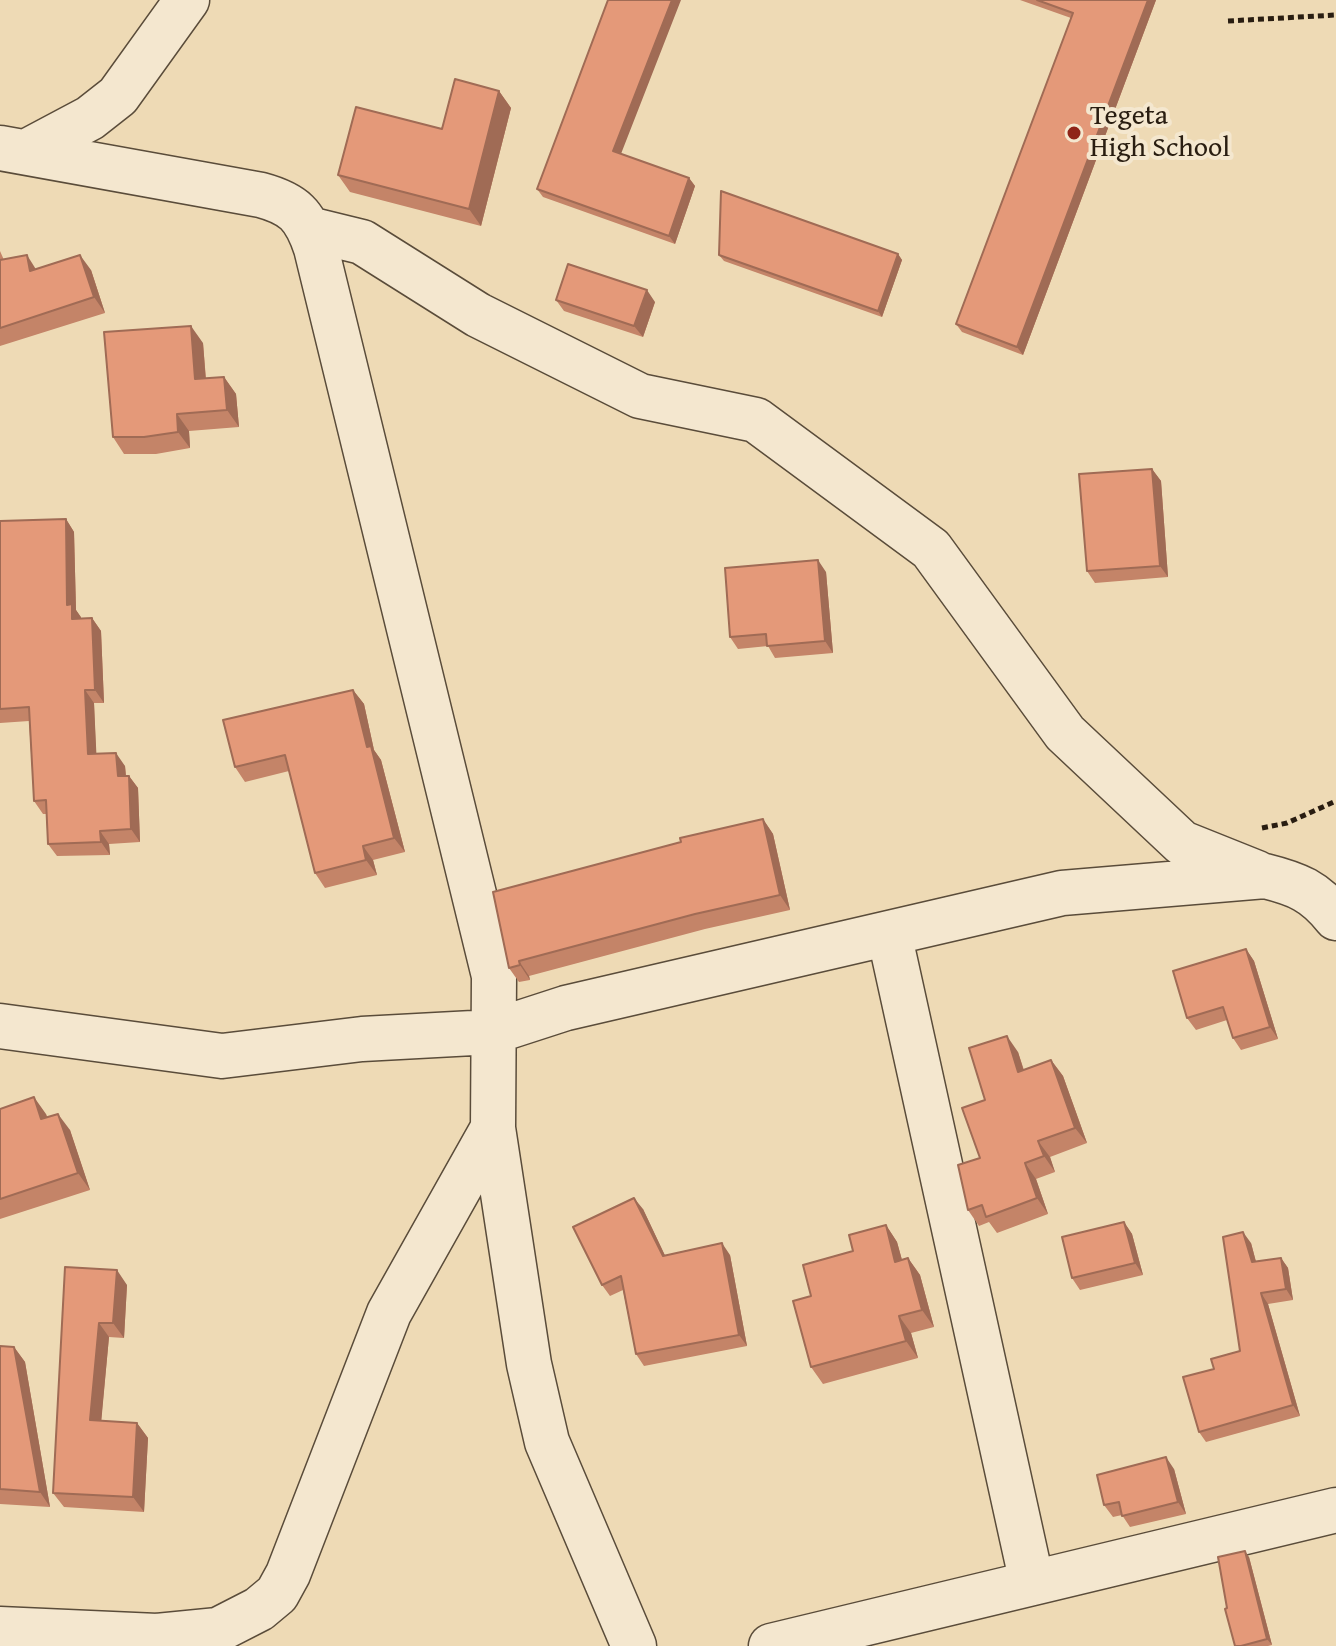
<!DOCTYPE html>
<style>
body{margin:0}
canvas{display:block;background:#eedab5}
</style>
<canvas width="1336" height="1646"></canvas>
<script>
const ctx = document.querySelector('canvas').getContext('2d');
ctx.lineJoin = 'round';
function trace(path, color, width, dash) { ctx.strokeStyle = color; ctx.lineWidth = width; ctx.lineCap = dash ? 'butt' : 'round'; ctx.setLineDash(dash || []); ctx.stroke(path); }
function fillPath(path, color) { ctx.fillStyle = color; ctx.fill(path, 'evenodd'); }
function write(font, color, halo, rows, align = 'center') {
  ctx.font = font + ' "Gentium Book Plus",serif'; ctx.lineWidth = 8; ctx.setLineDash([]); ctx.textBaseline = 'middle'; ctx.strokeStyle = halo; ctx.fillStyle = color; for (const [text, x, y, turn = 0] of rows) {
    ctx.save(); ctx.translate(x, y); ctx.rotate((+turn || 0) * Math.PI / 180); ctx.textAlign = isNaN(turn) ? turn : align; if (halo) ctx.strokeText(text, 0, 0); ctx.fillText(text, 0, 0); ctx.restore();
  }
}
const path = new Path2D(`
 M 1228,21 L 1336,15
 M 1262,828 L 1287,823 L 1336,801`);
const street = new Path2D(`
 M 0,148 L 261,195 C 294,204 305,215 316,248 L 494,976 L 493,1128 L 529,1364 L 547,1442 L 634,1646
 M 26,152 L 90,118 L 118,96 L 187,0
 M 309,229 L 362,242 L 478,315 L 640,396 L 756,420 L 931,549 L 1065,733 L 1182,843 L 1257,873
 M 889,933 L 1032,1583
 M 0,1026 L 222,1056 L 362,1039 L 492,1032 L 566,1008 L 1062,893 L 1265,876 C 1297,884 1315,891 1336,918
 M 0,1629 L 157,1636 L 218,1630 L 259,1609 L 277,1594 L 288,1574 L 389,1313 L 493,1128
 M 771,1646 L 1336,1510`);
const wall = new Path2D(`
 M 1020,0 L 1156,0 L 1023,355 L 962,332 L 956,324 L 1071,18 Z
 M 499,91 L 511,108 L 481,226 L 350,192 L 338,175 L 442,129 Z
 M 621,154 L 689,178 L 695,186 L 675,244 L 543,197 L 537,189 Z
 M 0,251 L 4,260 L 36,269 L 91,270 L 105,313 L 0,346 Z
 M 898,254 L 902,260 L 882,317 L 724,261 L 719,255 Z
 M 556,300 L 655,302 L 643,337 L 564,311 Z
 M 203,343 L 206,379 L 224,377 L 236,394 L 239,427 L 189,431 L 190,448 L 156,454 L 124,454 L 113,437 Z
 M 1152,469 L 1161,481 L 1168,577 L 1095,583 L 1087,571 Z
 M 66,519 L 74,532 L 76,610 L 81,618 L 92,618 L 101,631 L 104,703 L 94,703 L 96,754 L 125,766 L 126,776 L 129,776 L 138,788 L 140,842 L 109,844 L 110,855 L 57,856 L 48,844 L 46,814 L 43,814 L 34,801 L 29,721 L 0,723 L 0,521 Z
 M 826,572 L 833,653 L 775,658 L 768,646 L 738,649 L 730,637 Z
 M 353,690 L 364,704 L 374,750 L 381,760 L 405,852 L 373,860 L 377,875 L 325,888 L 315,873 L 289,771 L 245,782 L 235,767 Z
 M 763,819 L 773,834 L 790,910 L 705,929 L 529,976 L 530,980 L 519,982 L 509,968 L 681,842 Z
 M 1246,949 L 1254,961 L 1278,1039 L 1241,1050 L 1233,1038 L 1227,1020 L 1196,1030 L 1187,1018 Z
 M 1018,1052 L 1024,1070 L 1051,1060 L 1063,1076 L 1087,1143 L 1050,1157 L 1055,1172 L 1036,1179 L 1048,1214 L 997,1233 L 989,1222 L 979,1226 L 968,1210 L 980,1158 L 985,1100 Z
 M 0,1109 L 46,1114 L 47,1117 L 70,1130 L 90,1190 L 0,1219 Z
 M 643,1209 L 665,1256 L 730,1255 L 747,1346 L 644,1366 L 636,1354 L 623,1290 L 610,1296 L 602,1285 Z
 M 1124,1222 L 1132,1234 L 1143,1275 L 1080,1290 L 1072,1278 Z
 M 886,1225 L 897,1242 L 902,1260 L 908,1258 L 920,1275 L 934,1327 L 911,1333 L 918,1358 L 823,1384 L 811,1367 L 853,1251 Z
 M 1251,1243 L 1256,1262 L 1281,1258 L 1288,1268 L 1293,1300 L 1268,1304 L 1300,1416 L 1206,1442 L 1199,1432 L 1214,1369 L 1240,1351 Z
 M 65,1267 L 127,1285 L 124,1338 L 109,1337 L 101,1421 L 137,1423 L 148,1438 L 144,1512 L 64,1507 L 53,1493 Z
 M 0,1346 L 14,1347 L 25,1362 L 50,1507 L 0,1504 Z
 M 1174,1469 L 1186,1514 L 1130,1527 L 1122,1515 L 1113,1517 L 1104,1505 Z
 M 1249,1557 L 1272,1645 L 1268,1646 L 1235,1646 L 1227,1608 Z`);
const shadedWall = new Path2D(`
 M 672,0 L 681,0 L 619,159 L 613,151 Z
 M 1148,0 L 1156,0 L 1023,355 L 1017,347 Z
 M 499,91 L 511,108 L 481,226 L 469,209 Z
 M 689,178 L 695,186 L 675,244 L 669,236 Z
 M 898,254 L 902,260 L 882,317 L 878,311 Z
 M 27,255 L 37,271 L 30,271 Z
 M 80,255 L 91,270 L 105,313 L 94,297 Z
 M 647,290 L 655,302 L 643,337 L 634,326 Z
 M 191,326 L 203,343 L 207,396 L 195,379 Z
 M 224,377 L 236,394 L 239,427 L 227,410 Z
 M 177,414 L 189,431 L 190,448 L 178,432 Z
 M 1152,469 L 1161,481 L 1168,577 L 1160,566 Z
 M 66,519 L 74,532 L 76,610 L 81,617 L 81,632 L 72,619 L 67,605 Z
 M 818,560 L 826,572 L 833,653 L 825,641 Z
 M 92,618 L 101,631 L 104,703 L 95,690 Z
 M 85,690 L 94,703 L 97,767 L 88,754 Z
 M 353,690 L 364,704 L 374,750 L 381,760 L 405,852 L 394,838 L 367,747 Z
 M 116,753 L 125,766 L 127,789 L 118,776 Z
 M 129,776 L 138,788 L 140,842 L 131,829 Z
 M 763,819 L 773,834 L 790,910 L 780,895 Z
 M 100,831 L 109,844 L 110,855 L 101,842 Z
 M 363,846 L 373,860 L 377,875 L 366,860 Z
 M 1246,949 L 1254,961 L 1278,1039 L 1270,1027 Z
 M 519,961 L 529,976 L 530,980 L 520,965 Z
 M 1007,1036 L 1018,1052 L 1029,1088 L 1018,1072 Z
 M 1051,1060 L 1063,1076 L 1087,1143 L 1075,1128 Z
 M 34,1097 L 46,1114 L 53,1136 L 41,1119 Z
 M 58,1114 L 70,1130 L 90,1190 L 78,1173 Z
 M 1038,1141 L 1050,1157 L 1055,1172 L 1044,1156 Z
 M 1025,1163 L 1036,1179 L 1048,1214 L 1037,1198 Z
 M 634,1198 L 643,1209 L 671,1268 L 663,1256 Z
 M 1124,1222 L 1132,1234 L 1143,1275 L 1135,1263 Z
 M 886,1225 L 897,1242 L 907,1278 L 895,1262 Z
 M 1243,1232 L 1251,1243 L 1259,1273 L 1252,1262 Z
 M 722,1243 L 730,1255 L 747,1346 L 739,1335 Z
 M 908,1258 L 920,1275 L 934,1327 L 922,1310 Z
 M 1281,1258 L 1288,1268 L 1293,1300 L 1286,1289 Z
 M 117,1270 L 127,1285 L 124,1338 L 113,1323 Z
 M 1261,1293 L 1268,1304 L 1300,1416 L 1293,1405 Z
 M 899,1316 L 911,1333 L 918,1358 L 906,1341 Z
 M 99,1323 L 109,1337 L 100,1435 L 90,1420 Z
 M 14,1347 L 25,1362 L 50,1507 L 40,1492 Z
 M 137,1423 L 148,1438 L 144,1512 L 133,1497 Z
 M 1166,1457 L 1174,1469 L 1186,1514 L 1178,1502 Z
 M 1245,1551 L 1249,1557 L 1272,1645 L 1267,1639 Z`);
const building = new Path2D(`
 M 608,0 L 672,0 L 613,151 L 689,178 L 669,236 L 537,189 Z
 M 1037,0 L 1148,0 L 1017,347 L 956,324 L 1073,13 Z
 M 455,79 L 499,91 L 469,209 L 338,175 L 356,107 L 442,129 Z
 M 721,191 L 898,254 L 878,311 L 719,255 Z
 M 27,255 L 30,271 L 80,255 L 94,297 L 0,328 L 0,260 Z
 M 568,264 L 647,290 L 634,326 L 556,300 Z
 M 191,326 L 195,379 L 224,377 L 227,410 L 177,414 L 178,432 L 144,437 L 113,437 L 104,332 Z
 M 1152,469 L 1160,566 L 1087,571 L 1079,474 Z
 M 66,519 L 67,605 L 72,604 L 72,619 L 92,618 L 95,690 L 85,690 L 88,754 L 116,753 L 118,776 L 129,776 L 131,829 L 100,831 L 101,842 L 48,844 L 46,800 L 34,801 L 29,707 L 0,709 L 0,521 Z
 M 818,560 L 825,641 L 767,646 L 766,634 L 730,637 L 725,568 Z
 M 353,690 L 367,747 L 371,746 L 394,838 L 363,846 L 366,860 L 315,873 L 285,755 L 235,767 L 223,720 Z
 M 763,819 L 780,895 L 695,914 L 519,961 L 520,965 L 509,968 L 493,892 L 681,842 L 680,838 Z
 M 1246,949 L 1270,1027 L 1233,1038 L 1223,1007 L 1187,1018 L 1173,971 Z
 M 1007,1036 L 1018,1072 L 1051,1060 L 1075,1128 L 1038,1141 L 1044,1156 L 1025,1163 L 1037,1198 L 986,1217 L 982,1205 L 968,1210 L 958,1165 L 980,1158 L 962,1108 L 985,1100 L 969,1048 Z
 M 34,1097 L 41,1119 L 58,1114 L 78,1173 L 0,1199 L 0,1109 Z
 M 634,1198 L 663,1256 L 722,1243 L 739,1335 L 636,1354 L 621,1276 L 602,1285 L 573,1227 Z
 M 1124,1222 L 1135,1263 L 1072,1278 L 1062,1237 Z
 M 886,1225 L 895,1262 L 908,1258 L 922,1310 L 899,1316 L 906,1341 L 811,1367 L 793,1301 L 811,1296 L 803,1265 L 853,1251 L 849,1235 Z
 M 1243,1232 L 1252,1262 L 1281,1258 L 1286,1289 L 1261,1293 L 1293,1405 L 1199,1432 L 1183,1377 L 1214,1369 L 1211,1359 L 1240,1351 L 1223,1237 Z
 M 65,1267 L 117,1270 L 113,1323 L 99,1323 L 90,1420 L 137,1423 L 133,1497 L 53,1493 Z
 M 0,1346 L 14,1347 L 40,1492 L 0,1489 Z
 M 1166,1457 L 1178,1502 L 1122,1516 L 1119,1502 L 1104,1505 L 1097,1475 Z
 M 1245,1551 L 1267,1639 L 1241,1646 L 1235,1646 L 1225,1609 L 1227,1608 L 1218,1557 Z`);
const markers = [
 [1074,133,8,"#8f2418"]
];
const poiNames = [
 ["Tegeta",1090,117],
 ["High School",1090,149]
];
trace(street, '#5a4c3a', 47);
trace(path, '#291d11', 5, [6, 4]);
trace(street, '#f4e7cf', 44);
fillPath(wall, '#c48468');
fillPath(shadedWall, '#a06b55');
fillPath(building, '#e49979');
trace(building, '#a06b55', 2);
for (const [x, y, r, color] of markers) { const dot = new Path2D(); dot.arc(x, y, r, 0, 2 * Math.PI); ctx.fillStyle = color; ctx.fill(dot); trace(dot, '#f4e7cf', 3); }
write('28px', '#291d11', '#f4e7cf', poiNames, 'left');
</script>
